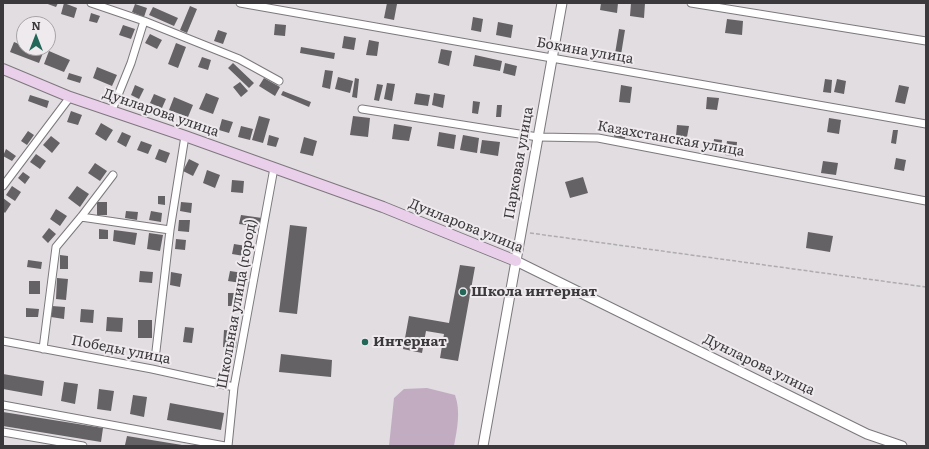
<!DOCTYPE html>
<meta charset="utf-8">
<style>
body{margin:0}
#map{position:relative;width:929px;height:449px;overflow:hidden;background:#e1dde1;font-family:Literata,serif}
canvas{display:block}
.frame{position:absolute;inset:0;border:4px solid #3b393b;pointer-events:none}
.north{position:absolute;left:16px;top:16px;width:40px;height:40px;box-sizing:border-box;background:#eeeaee;border:1px solid #a6a3a6;border-radius:50%;rotate:0deg;font-size:11px;font-weight:700;line-height:16px;text-align:center;color:#3b393b}
.north::after{content:'';display:block;margin:auto;width:14px;height:18px;background:#236759;clip-path:polygon(50% 0,100% 100%,50% 72%,0 100%)}
</style>
<div id="map">
<canvas width="929" height="449"></canvas>
<div class="frame"></div>
<div class="north">N</div>
</div>
<script>
const ctx = document.querySelector('canvas').getContext('2d');
ctx.lineJoin = 'round';
function fillPath(path, color) { ctx.fillStyle = color; ctx.fill(path, 'evenodd'); }
function trace(path, color, width, dash) { ctx.strokeStyle = color; ctx.lineWidth = width; ctx.lineCap = dash ? 'butt' : 'round'; ctx.setLineDash(dash || []); ctx.stroke(path); }
function write(font, color, halo, rows, align = 'center') {
  ctx.font = font + ' Literata,serif'; ctx.lineWidth = 4; ctx.setLineDash([]); ctx.textBaseline = 'middle'; ctx.strokeStyle = halo; ctx.fillStyle = color; for (const [text, x, y, turn = 0] of rows) {
    ctx.save(); ctx.translate(x, y); ctx.rotate((+turn || 0) * Math.PI / 180); ctx.textAlign = isNaN(turn) ? turn : align; if (halo) ctx.strokeText(text, 0, 0); ctx.fillText(text, 0, 0); ctx.restore();
  }
}
const green = new Path2D(`
 M 427,388 L 455,395 C 461,411 457,430 454,446 L 389,446 L 394,398 L 404,389 Z`);
const building = new Path2D(`
 M 45,3 L 58,3 L 56,7 Z
 M 64,3 L 77,8 L 74,18 L 61,14 Z
 M 387,3 L 397,4 L 394,20 L 384,18 Z
 M 601,3 L 618,3 L 617,13 L 600,10 Z
 M 631,3 L 645,3 L 644,18 L 630,16 Z
 M 135,4 L 147,8 L 144,17 L 132,12 Z
 M 190,6 L 197,9 L 187,33 L 180,30 Z
 M 153,7 L 178,18 L 174,26 L 149,15 Z
 M 91,13 L 100,16 L 97,23 L 89,21 Z
 M 473,17 L 483,19 L 481,32 L 471,30 Z
 M 727,19 L 743,21 L 742,35 L 725,33 Z
 M 498,22 L 513,25 L 511,38 L 496,35 Z
 M 275,24 L 286,25 L 285,36 L 274,35 Z
 M 123,25 L 135,29 L 131,39 L 119,35 Z
 M 619,29 L 625,30 L 620,61 L 614,60 Z
 M 218,30 L 227,33 L 223,44 L 214,41 Z
 M 150,34 L 162,40 L 157,49 L 145,43 Z
 M 344,36 L 356,38 L 354,50 L 342,48 Z
 M 369,40 L 379,42 L 377,56 L 366,55 Z
 M 14,42 L 24,46 L 24,48 L 30,48 L 43,53 L 39,63 L 10,52 Z
 M 176,43 L 186,47 L 178,68 L 168,64 Z
 M 301,47 L 335,53 L 334,59 L 300,53 Z
 M 441,49 L 452,51 L 449,66 L 438,63 Z
 M 49,51 L 70,60 L 64,72 L 44,64 Z
 M 475,55 L 502,61 L 500,71 L 473,66 Z
 M 202,57 L 211,60 L 208,70 L 198,67 Z
 M 233,63 L 254,83 L 249,88 L 228,68 Z
 M 505,63 L 517,66 L 515,76 L 503,73 Z
 M 97,67 L 117,75 L 112,86 L 93,78 Z
 M 325,70 L 333,71 L 330,89 L 322,87 Z
 M 69,73 L 82,77 L 80,83 L 67,79 Z
 M 338,77 L 353,81 L 350,93 L 335,89 Z
 M 264,78 L 280,87 L 275,96 L 259,86 Z
 M 355,78 L 359,79 L 357,98 L 352,97 Z
 M 825,79 L 832,80 L 831,93 L 823,92 Z
 M 837,79 L 846,81 L 844,94 L 834,92 Z
 M 240,82 L 248,91 L 241,97 L 233,87 Z
 M 387,83 L 395,84 L 392,101 L 384,99 Z
 M 377,84 L 383,85 L 379,101 L 374,100 Z
 M 135,85 L 144,89 L 139,99 L 131,95 Z
 M 621,85 L 632,87 L 630,103 L 619,102 Z
 M 899,85 L 909,87 L 905,104 L 895,102 Z
 M 283,91 L 311,102 L 309,107 L 281,95 Z
 M 206,93 L 219,98 L 213,114 L 199,109 Z
 M 416,93 L 430,95 L 428,106 L 414,104 Z
 M 434,93 L 445,95 L 443,108 L 432,105 Z
 M 154,94 L 166,99 L 162,108 L 150,103 Z
 M 30,95 L 49,101 L 47,108 L 28,101 Z
 M 174,97 L 193,105 L 188,117 L 169,110 Z
 M 707,97 L 719,98 L 717,110 L 706,109 Z
 M 473,101 L 480,102 L 478,114 L 472,113 Z
 M 497,105 L 502,105 L 501,117 L 496,117 Z
 M 71,111 L 82,115 L 78,125 L 67,122 Z
 M 259,116 L 270,119 L 263,143 L 252,140 Z
 M 353,116 L 370,118 L 368,137 L 350,135 Z
 M 829,118 L 841,120 L 839,134 L 827,132 Z
 M 222,119 L 233,122 L 229,133 L 219,130 Z
 M 101,123 L 113,130 L 106,141 L 95,134 Z
 M 394,124 L 412,127 L 409,141 L 392,139 Z
 M 677,125 L 689,126 L 687,137 L 676,136 Z
 M 241,126 L 253,129 L 250,140 L 238,137 Z
 M 615,126 L 626,127 L 625,139 L 614,138 Z
 M 893,130 L 898,130 L 896,144 L 891,143 Z
 M 28,131 L 34,135 L 27,145 L 21,141 Z
 M 122,132 L 131,136 L 126,147 L 117,142 Z
 M 439,132 L 456,135 L 454,149 L 437,146 Z
 M 269,135 L 279,138 L 276,147 L 267,145 Z
 M 463,135 L 479,138 L 477,153 L 460,150 Z
 M 51,136 L 60,143 L 52,153 L 43,145 Z
 M 304,137 L 317,141 L 313,156 L 300,153 Z
 M 714,139 L 722,140 L 721,149 L 713,148 Z
 M 482,140 L 500,142 L 498,156 L 480,153 Z
 M 141,141 L 152,145 L 148,154 L 137,150 Z
 M 727,141 L 737,142 L 736,156 L 725,155 Z
 M 6,149 L 16,156 L 12,161 L 3,156 Z
 M 159,149 L 170,153 L 166,163 L 155,159 Z
 M 36,154 L 46,161 L 40,169 L 30,162 Z
 M 896,158 L 906,160 L 904,171 L 894,169 Z
 M 189,159 L 199,164 L 193,176 L 183,171 Z
 M 823,161 L 838,163 L 836,175 L 821,173 Z
 M 95,163 L 107,171 L 100,181 L 88,173 Z
 M 207,170 L 220,175 L 215,188 L 203,183 Z
 M 23,172 L 30,177 L 25,184 L 18,178 Z
 M 583,177 L 588,193 L 570,198 L 565,182 Z
 M 232,180 L 244,181 L 243,193 L 231,192 Z
 M 12,186 L 21,192 L 15,201 L 6,195 Z
 M 77,186 L 89,194 L 80,207 L 68,198 Z
 M 158,196 L 165,196 L 165,205 L 158,204 Z
 M 3,198 L 11,204 L 5,213 L 3,211 Z
 M 97,202 L 107,202 L 107,215 L 97,215 Z
 M 181,202 L 192,203 L 191,213 L 180,211 Z
 M 56,209 L 67,216 L 60,226 L 50,219 Z
 M 126,211 L 138,212 L 137,220 L 125,218 Z
 M 151,211 L 162,213 L 161,222 L 149,220 Z
 M 241,215 L 262,218 L 260,227 L 239,224 Z
 M 179,220 L 190,220 L 189,232 L 178,231 Z
 M 290,225 L 307,227 L 297,314 L 279,312 Z
 M 49,228 L 56,234 L 48,243 L 42,237 Z
 M 99,229 L 108,230 L 108,239 L 99,239 Z
 M 114,230 L 137,233 L 135,245 L 113,241 Z
 M 808,232 L 833,236 L 830,252 L 806,248 Z
 M 149,233 L 163,235 L 160,251 L 147,249 Z
 M 176,239 L 186,240 L 185,250 L 175,249 Z
 M 234,244 L 246,246 L 244,256 L 232,254 Z
 M 60,255 L 68,256 L 68,269 L 60,269 Z
 M 28,260 L 42,262 L 41,269 L 27,267 Z
 M 460,265 L 475,267 L 458,361 L 440,358 L 444,334 L 426,331 L 422,353 L 403,349 L 409,316 L 449,323 Z
 M 140,271 L 153,272 L 152,283 L 139,282 Z
 M 230,271 L 243,273 L 241,283 L 228,281 Z
 M 171,272 L 182,274 L 180,287 L 170,285 Z
 M 57,278 L 68,279 L 66,300 L 56,299 Z
 M 29,281 L 40,281 L 40,294 L 29,294 Z
 M 228,293 L 237,293 L 236,306 L 228,306 Z
 M 52,306 L 65,307 L 64,319 L 51,317 Z
 M 26,308 L 39,309 L 38,317 L 26,317 Z
 M 81,309 L 94,310 L 93,323 L 80,322 Z
 M 107,317 L 123,318 L 122,332 L 106,331 Z
 M 138,320 L 152,320 L 152,338 L 138,338 Z
 M 185,327 L 194,328 L 192,343 L 183,342 Z
 M 224,330 L 237,331 L 236,348 L 223,347 Z
 M 281,354 L 332,360 L 331,377 L 279,372 Z
 M 3,374 L 44,381 L 42,396 L 3,389 Z
 M 64,382 L 78,384 L 75,404 L 61,401 Z
 M 99,389 L 114,391 L 111,411 L 97,409 Z
 M 133,395 L 147,397 L 144,417 L 130,414 Z
 M 170,403 L 224,413 L 221,430 L 167,420 Z
 M 3,412 L 103,428 L 101,442 L 3,426 Z
 M 127,436 L 182,445 L 182,446 L 125,445 Z`);
const path = new Path2D(`
 M 530,233 L 926,287`);
const minor = new Path2D(`
 M 91,3 L 144,21 L 239,59 L 279,81
 M 240,3 L 926,124
 M 691,3 L 926,41
 M 362,109 L 538,137 L 598,138 L 926,201
 M 112,110 L 131,63 L 144,21
 M 3,186 L 70,97
 M 81,217 L 170,230
 M 3,341 L 152,369 L 234,387
 M 43,349 L 56,247 L 81,217 L 113,175
 M 156,351 L 170,230 L 185,136
 M 3,405 L 225,446
 M 3,432 L 83,446
 M 228,446 L 234,387 L 274,168`);
const tertiary = new Path2D(`
 M 516,261 L 867,434 L 902,446
 M 483,446 L 562,3`);
const secondary = new Path2D(`
 M 3,69 L 70,97 L 185,136 L 383,207 L 516,261`);
const markers = [
 [463,292,4,"#236759"],
 [365,342,4,"#236759"]
];
const streetNames = [
 ["Бокина улица",585,51,10],
 ["Дунларова улица",161,113,19],
 ["Казахстанская улица",671,139,10],
 ["Парковая улица",519,163,-80],
 ["Дунларова улица",466,226,22],
 ["Школьная улица (город)",237,304,-80],
 ["Победы улица",121,350,11],
 ["Дунларова улица",759,365,26]
];
const poiNames = [
 ["Школа интернат",471,292],
 ["Интернат",373,342]
];
fillPath(green, '#c2acc2');
fillPath(building, '#656265');
trace(minor, '#7c787c', 9);
trace(tertiary, '#7c787c', 11);
trace(secondary, '#7c787c', 12);
trace(path, '#afacaf', 1.5, [4, 2]);
trace(minor, '#fff', 7);
trace(tertiary, '#fff', 9);
trace(secondary, '#eacfeb', 10);
for (const [x, y, r, color] of markers) { const dot = new Path2D(); dot.arc(x, y, r, 0, 2 * Math.PI); ctx.fillStyle = color; ctx.fill(dot); trace(dot, '#eeeaee', 1.5); }
write('14px', '#3b393b', '#eeeaee', streetNames);
write('bold 14px', '#3b393b', '#eeeaee', poiNames, 'left');
</script>
